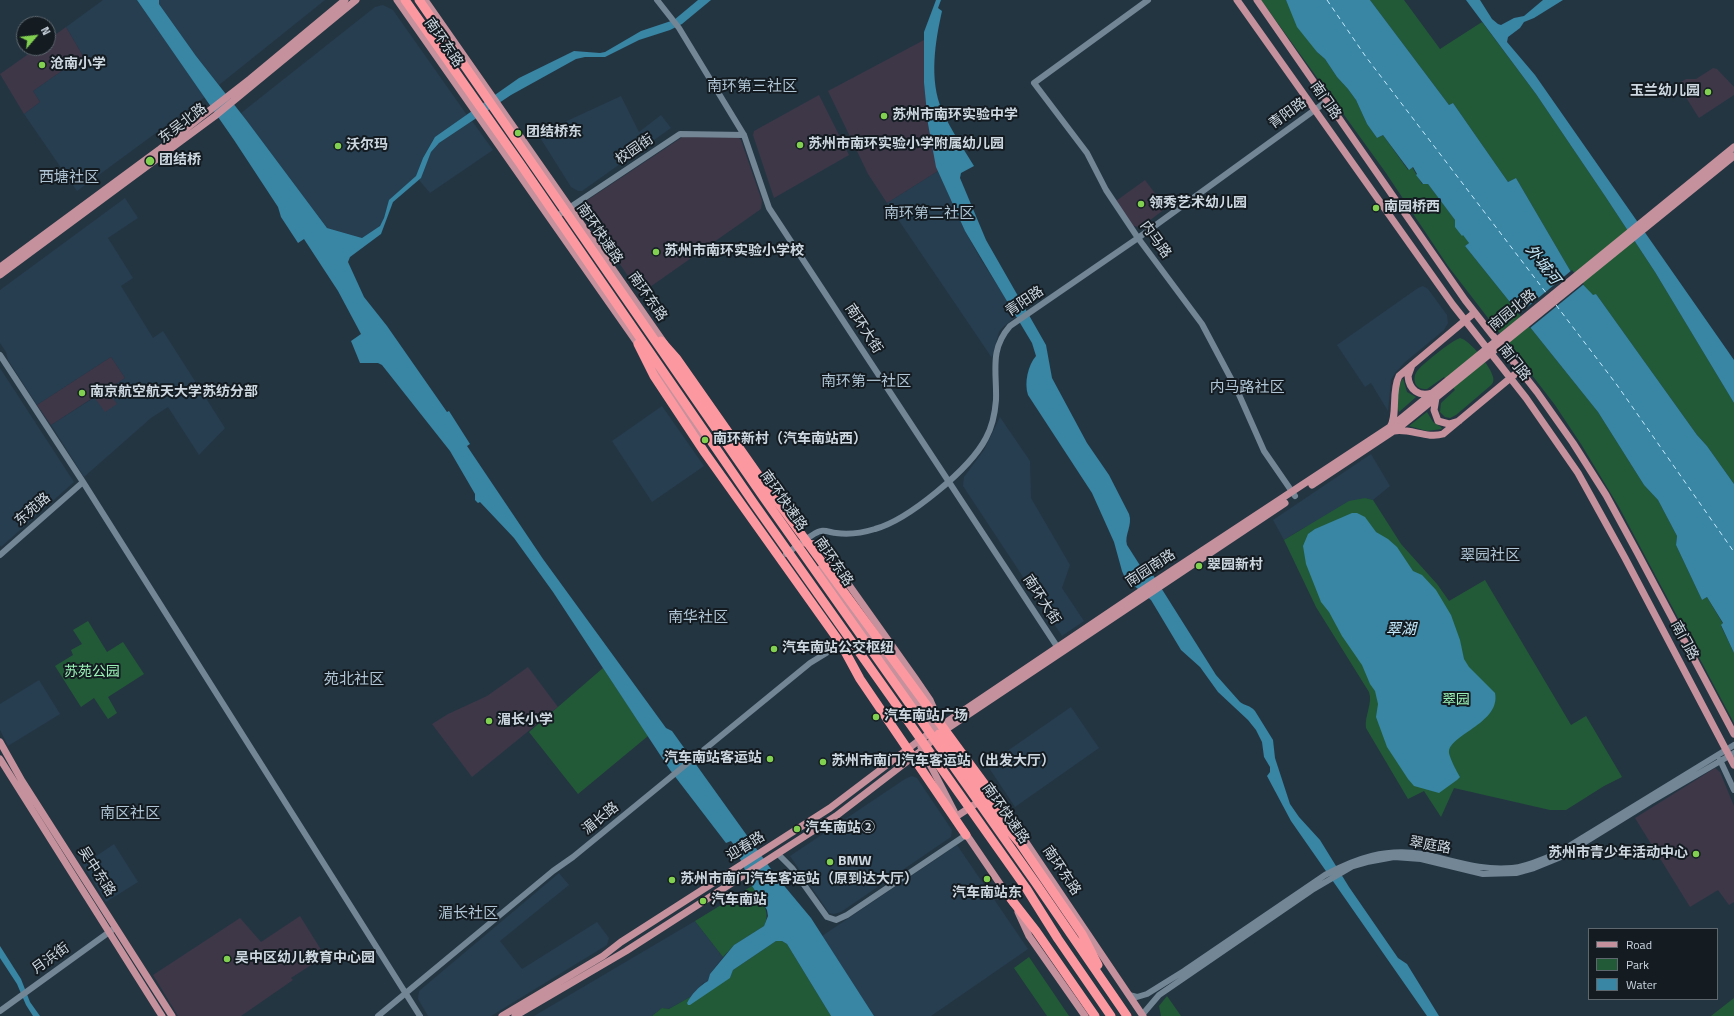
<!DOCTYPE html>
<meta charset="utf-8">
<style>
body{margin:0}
#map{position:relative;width:1734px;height:1016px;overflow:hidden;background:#243542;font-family:"Titillium Web",sans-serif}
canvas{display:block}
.legend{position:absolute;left:1588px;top:928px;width:130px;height:72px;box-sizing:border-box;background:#141c22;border:1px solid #5e676e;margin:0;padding:5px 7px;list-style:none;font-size:12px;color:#cdd7e0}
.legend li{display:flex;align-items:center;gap:8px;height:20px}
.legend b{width:20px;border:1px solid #5e676e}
.north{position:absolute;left:16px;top:16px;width:40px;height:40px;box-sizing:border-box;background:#141c22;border:1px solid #5e676e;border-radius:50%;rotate:62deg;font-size:11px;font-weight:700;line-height:16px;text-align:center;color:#cdd7e0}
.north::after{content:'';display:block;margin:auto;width:14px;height:18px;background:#81d050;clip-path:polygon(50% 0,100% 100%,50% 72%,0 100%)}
</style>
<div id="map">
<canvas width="1734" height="1016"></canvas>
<ul class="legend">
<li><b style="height:5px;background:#c5919c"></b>Road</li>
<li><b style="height:11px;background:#225a37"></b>Park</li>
<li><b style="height:11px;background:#3885a4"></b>Water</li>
</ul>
<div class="north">N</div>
</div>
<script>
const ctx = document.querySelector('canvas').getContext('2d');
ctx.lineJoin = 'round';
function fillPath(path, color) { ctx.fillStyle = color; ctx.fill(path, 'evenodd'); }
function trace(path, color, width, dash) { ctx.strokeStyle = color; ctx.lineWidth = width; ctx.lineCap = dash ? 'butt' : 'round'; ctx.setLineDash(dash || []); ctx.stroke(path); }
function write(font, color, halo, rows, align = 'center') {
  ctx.font = font + ' "Titillium Web","Noto Sans SC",sans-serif'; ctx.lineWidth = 4; ctx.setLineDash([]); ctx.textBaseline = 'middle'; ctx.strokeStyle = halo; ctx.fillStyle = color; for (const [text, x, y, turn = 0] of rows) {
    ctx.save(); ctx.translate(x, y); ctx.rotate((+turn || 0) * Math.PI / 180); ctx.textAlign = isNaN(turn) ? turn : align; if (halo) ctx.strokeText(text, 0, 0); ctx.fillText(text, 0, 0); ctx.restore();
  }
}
const built = new Path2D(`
 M 103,0 L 137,0 L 205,97 L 77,191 L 24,114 L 40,102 L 33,91 L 83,56 L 66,27 Z
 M 159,0 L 325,0 L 219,85 L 196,56 L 159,4 Z
 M 383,5 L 393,10 L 467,115 L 433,140 L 423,158 L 416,176 L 386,210 L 383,221 L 378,228 L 362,238 L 327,228 L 241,113 L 375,7 Z
 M 621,96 L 639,132 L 661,115 L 671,128 L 582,191 L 578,191 L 571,187 L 539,136 L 556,126 Z
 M 472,121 L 493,150 L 430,193 L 419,180 L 431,152 L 436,145 Z
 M 938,171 L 965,231 L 980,258 L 1017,316 L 1003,327 L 999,332 L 992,358 L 887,203 Z
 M 125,198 L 138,218 L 108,238 L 133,278 L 121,286 L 153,338 L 163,331 L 225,428 L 199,455 L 168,407 L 151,418 L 84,477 L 51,425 L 125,378 L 111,357 L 37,405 L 8,360 L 6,352 L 0,343 L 0,290 Z
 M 1423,286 L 1428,289 L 1447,315 L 1448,323 L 1444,330 L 1404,363 L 1395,373 L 1391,380 L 1388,411 L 1371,383 L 1365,387 L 1337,345 L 1418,288 Z
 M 0,368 L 74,482 L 1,547 L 0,545 Z
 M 662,406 L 704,466 L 652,502 L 612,441 Z
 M 1000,417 L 1030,461 L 1031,498 L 1070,565 L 1062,588 L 1084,621 L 1062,636 L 963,486 L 964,477 L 984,450 Z
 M 1371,454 L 1390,486 L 1373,500 L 1365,498 L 1300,530 L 1284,540 L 1273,520 Z
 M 39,680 L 60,714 L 8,746 L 0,730 L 0,704 Z
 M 1071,707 L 1099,748 L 1015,807 L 987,765 Z
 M 912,776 L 917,778 L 952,830 L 951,837 L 841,912 L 834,914 L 829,913 L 790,856 L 905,779 Z
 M 114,844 L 138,882 L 106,902 L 83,865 Z
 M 957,845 L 1028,949 L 931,1016 L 874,1016 L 822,936 Z
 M 559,873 L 569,885 L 500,941 L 522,969 L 597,922 L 609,938 L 607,945 L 491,1016 L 428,1016 L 418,999 L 419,991 Z
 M 695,921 L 723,957 L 710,974 L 708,981 L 703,983 L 692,996 L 669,1009 L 662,1008 L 652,1016 L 534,1016 Z`);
const education = new Path2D(`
 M 66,27 L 83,56 L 33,91 L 40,102 L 24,114 L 0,74 L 37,48 L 48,48 L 48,40 Z
 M 924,40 L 924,83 L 928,124 L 938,171 L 887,203 L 868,174 L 828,91 Z
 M 1713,68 L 1717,69 L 1734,87 L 1734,95 L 1699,118 L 1680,88 L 1681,82 L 1686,79 L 1696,79 Z
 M 819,95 L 849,155 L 774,198 L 753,135 L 754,131 Z
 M 736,135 L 741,140 L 762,201 L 761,209 L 640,294 L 580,205 L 684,136 Z
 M 1145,180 L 1166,208 L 1140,228 L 1132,225 L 1116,201 Z
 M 111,357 L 125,378 L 107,390 L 117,404 L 105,412 L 94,397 L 51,425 L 37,405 Z
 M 528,667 L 558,707 L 472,777 L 432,724 L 448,714 L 487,696 Z
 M 1715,768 L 1720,772 L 1734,806 L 1734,902 L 1729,905 L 1718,890 L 1690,907 L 1635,818 Z
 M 300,916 L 325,956 L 291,978 L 293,980 L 241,1016 L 178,1016 L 153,975 L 240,918 L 261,942 Z`);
const green = new Path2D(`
 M 1261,0 L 1286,0 L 1317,52 L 1325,59 L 1337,77 L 1348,89 L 1356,100 L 1367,124 L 1377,138 L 1383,135 L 1408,170 L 1412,167 L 1422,184 L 1428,184 L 1455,220 L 1469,243 L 1465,246 L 1598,412 L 1644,485 L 1658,500 L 1677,536 L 1676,545 L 1702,600 L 1707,597 L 1723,624 L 1721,626 L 1734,653 L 1734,723 L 1619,507 L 1581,444 L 1555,405 L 1448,266 L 1386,173 Z
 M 1370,0 L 1404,0 L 1440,49 L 1482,22 L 1536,94 L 1605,196 L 1655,272 L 1734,403 L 1734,484 L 1707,446 L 1697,435 L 1596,294 L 1593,296 L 1571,272 L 1516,178 L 1508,182 L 1453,103 L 1449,105 Z
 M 1460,338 C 1470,340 1491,367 1493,377 C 1494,381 1493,383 1490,386 L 1456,415 L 1450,418 L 1445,417 L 1440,412 L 1441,403 L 1455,390 L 1444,377 L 1427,389 C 1423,389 1419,389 1416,385 C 1414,381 1414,376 1416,373 C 1419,366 1453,340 1460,338 Z
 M 1403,378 L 1407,392 L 1416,397 L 1399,412 C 1395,401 1397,387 1403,378 Z
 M 1427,412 L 1433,422 L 1441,427 L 1442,429 L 1427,431 L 1409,426 Z
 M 1365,498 L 1373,500 L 1401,544 L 1437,584 L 1449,601 L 1485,580 L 1571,725 L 1586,716 L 1622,777 L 1604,786 L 1566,810 L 1550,810 L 1454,788 L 1441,817 L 1424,791 L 1408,799 L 1366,728 C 1364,717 1373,703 1369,692 L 1316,607 L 1284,540 L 1349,501 Z
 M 88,621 L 107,652 L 123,642 L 144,674 L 108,697 L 117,713 L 108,719 L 94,698 L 81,707 L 55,666 L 73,655 L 71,650 L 82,644 L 73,630 Z
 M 603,668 L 648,736 L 578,794 L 529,732 Z
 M 752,886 C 760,899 772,911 764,926 L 734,945 L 723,957 L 695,921 Z
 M 776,941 L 782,941 L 787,944 L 831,1016 L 652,1016 L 662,1008 L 669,1009 L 692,996 L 690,998 L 730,978 L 733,970 Z
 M 1029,957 L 1069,1016 L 1047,1016 L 1014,968 Z
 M 1167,996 L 1181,1016 L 1161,1016 L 1159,1006 Z
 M 1734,998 L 1734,1016 L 1711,1016 Z`);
const water = new Path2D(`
 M 137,0 L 159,0 L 159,4 L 196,56 L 247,121 L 327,228 L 362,238 L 380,226 L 384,218 L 389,200 L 416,176 L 423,158 L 435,137 L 519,78 L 574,51 L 600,53 L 605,52 L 641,31 L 674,20 L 698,0 L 711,0 L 682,24 L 670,30 L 639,40 L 605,57 L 585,57 L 576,59 L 511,95 L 439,143 L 431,152 L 421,178 L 393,202 L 381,234 L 350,257 L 348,262 L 364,297 L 387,326 L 447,412 L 449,411 L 470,444 L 467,446 L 543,559 L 666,728 L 672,731 L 776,876 L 811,918 L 874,1016 L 831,1016 L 787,944 L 782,941 L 776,941 L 733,970 L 730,978 L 690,1005 L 688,1005 L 687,1003 C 691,995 699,986 708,981 L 710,974 L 734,945 L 764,926 L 768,916 L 767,910 L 752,886 L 734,845 L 731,841 L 726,843 L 670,770 L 553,592 L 514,538 L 480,502 L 478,503 L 475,500 L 475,494 L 450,451 L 382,365 L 378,363 L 360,363 L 351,341 L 361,334 L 338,291 L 304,239 L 298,243 L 281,217 L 278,207 L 234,140 Z
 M 936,0 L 941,0 L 938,8 L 942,11 C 935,42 929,80 942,110 C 951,130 963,148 974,166 L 961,173 L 960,178 L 986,240 L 1046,345 L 1052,378 L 1087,443 L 1109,475 L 1129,514 C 1133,525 1124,535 1127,545 L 1148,578 L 1153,575 L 1216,675 L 1240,702 C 1245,706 1250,705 1255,711 L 1273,740 L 1275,758 L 1290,804 L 1299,817 L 1320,840 L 1349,887 L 1398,958 L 1407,964 L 1439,1016 L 1427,1016 L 1291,821 L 1267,776 L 1270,772 L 1270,767 L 1264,757 L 1262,742 L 1256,730 L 1248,720 L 1218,692 L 1200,667 L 1181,650 L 1151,600 L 1125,578 L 1122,571 L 1114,542 L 1092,493 L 1028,395 C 1024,383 1028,365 1036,356 L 1032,343 L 965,231 L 936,167 L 928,124 L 924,83 L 924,32 Z
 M 1286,0 L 1370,0 L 1449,105 L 1453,103 L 1508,182 L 1516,178 L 1571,272 L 1593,295 L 1596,294 L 1697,435 L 1707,446 L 1734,484 L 1734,653 L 1721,625 L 1723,623 L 1707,597 L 1702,600 L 1676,545 L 1677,536 L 1658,500 L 1644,485 L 1598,412 L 1465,246 L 1469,243 L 1463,235 L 1462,236 L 1455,227 L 1455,220 L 1428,184 L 1423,184 L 1416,175 L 1417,174 L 1413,167 L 1409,170 L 1383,135 L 1377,138 L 1367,124 L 1356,100 L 1348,89 L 1337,77 L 1325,59 L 1317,52 L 1297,27 Z
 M 1466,0 L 1480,0 L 1492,19 L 1498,24 L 1501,25 L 1514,18 L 1524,16 L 1543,0 L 1563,0 L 1534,18 L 1524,22 L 1520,28 L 1508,37 L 1507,42 L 1535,75 L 1734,360 L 1734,403 L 1655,272 L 1605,196 L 1536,94 Z
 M 1352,513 L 1357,513 L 1365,517 L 1376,532 L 1388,539 L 1397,547 L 1413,571 L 1422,575 L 1436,590 L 1451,615 L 1460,640 L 1464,659 L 1469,667 L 1495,693 C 1501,722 1452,734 1449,751 C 1448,755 1457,772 1460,777 L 1457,780 L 1439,793 L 1414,786 L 1408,779 L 1387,747 L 1376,717 L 1378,704 L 1375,691 L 1370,684 L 1362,665 L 1342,636 L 1329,612 L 1321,602 L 1306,564 L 1303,546 L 1308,534 L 1315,529 Z
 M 0,946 L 21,979 L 30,1002 L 40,1016 L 33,1016 L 26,1005 L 17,984 L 0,958 Z`);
const pier = new Path2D(`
 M 1572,270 L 1584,284 L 1530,328 L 1519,314 Z`);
const ferry = new Path2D(`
 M 1327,0 L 1366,57 L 1547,294
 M 1556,305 L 1617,385 L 1734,552`);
const minor = new Path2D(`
 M 657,0 L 679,28 L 744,135 L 769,208 L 1060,651
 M 1148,0 L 1034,83 L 1087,153 L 1106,190 L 1138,238 L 1202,324 L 1237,390 L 1264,451 L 1295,496
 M 554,218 L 680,134 L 744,135
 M 0,355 L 83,482 L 420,1016
 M 786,554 C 794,549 813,532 821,531 C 826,530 832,533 836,533 C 849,535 862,533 875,529 C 908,520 970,469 986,438 C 992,427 995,413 996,400 C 997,372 989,350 1010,326 L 1138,238 L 1327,101
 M 0,555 L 83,482
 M 1720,760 L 1734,790
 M 778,854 L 792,868 L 827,917 L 836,920 L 847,915 L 966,835
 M 1129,995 L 1137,997 L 1147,994 L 1184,971 L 1325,875 C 1356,858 1386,848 1422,854 C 1453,860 1479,871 1512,868 C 1527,867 1542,859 1556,854 L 1734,745
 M 0,1011 L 112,930
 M 1142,1015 L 1159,995 L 1312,890 L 1353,866 L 1367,862 L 1394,857 L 1421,859 L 1483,874 L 1516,873 L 1534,868 L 1561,857 L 1650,802 L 1734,753
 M 378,1016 L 553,871 L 573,857 L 810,663 L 841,644`);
const major = new Path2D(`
 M 397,0 L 640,347
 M 425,0 L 665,344
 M 1237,0 L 1453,305 L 1526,398 L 1578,473 L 1625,558 L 1734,765
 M 1257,0 L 1465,300 L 1537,392 L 1573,443 L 1606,495 L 1637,552 L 1734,734
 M 0,267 L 160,149 L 250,79 L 345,0
 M 0,275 L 215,116 L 356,0
 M 652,364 L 703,437
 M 1412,365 L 1408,376 C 1409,390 1419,397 1432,393
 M 1436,398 L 1434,410 L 1438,421 L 1449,424 L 1459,421
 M 1390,427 C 1398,416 1391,392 1399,376 L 1474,313
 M 1394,431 C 1410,428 1427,439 1443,434 L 1520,370
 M 1312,485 L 1401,426 L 1734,156
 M 805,543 L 816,544 L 822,547 L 915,678 L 930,700 L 936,714
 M 821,568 L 939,734
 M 0,742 L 22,781 L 172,1016
 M 921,747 L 954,811
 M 0,759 L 162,1016
 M 957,816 L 983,799
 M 1011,820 L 1143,1016
 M 964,831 L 1013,903
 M 1018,912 L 1029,936 L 1085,1016
 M 502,1016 L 603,956 L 621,942 L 830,808 L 917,742 L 1138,593 L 1393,425 L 1734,147
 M 515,1016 L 626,951 L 836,816 L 922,750 L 939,734 L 1285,503`);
const highway = new Path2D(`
 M 405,0 L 519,162 L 755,505 L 1026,888 L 1058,939 L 1111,1016
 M 419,0 L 764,498 L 1035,882 L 1127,1016
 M 661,341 L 677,359 L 766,486 L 1013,823
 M 638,344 L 654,376 L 705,453 L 841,644 L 860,679 L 966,835
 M 939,734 L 993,811 L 1019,842 L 1082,934 L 1098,965
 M 1011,899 L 1036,931 L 1095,1016`);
const markers = [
 [42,65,4,"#81d050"],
 [1708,92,4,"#81d050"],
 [884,116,4,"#81d050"],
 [518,133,4,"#81d050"],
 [800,145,4,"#81d050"],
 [338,146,4,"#81d050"],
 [150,161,5,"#81d050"],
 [1141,204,4,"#81d050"],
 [1376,208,4,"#81d050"],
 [656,252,4,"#81d050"],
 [82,393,4,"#81d050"],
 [705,440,4,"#81d050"],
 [1199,566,4,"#81d050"],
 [774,649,4,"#81d050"],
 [876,717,4,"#81d050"],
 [489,721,4,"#81d050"],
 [770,759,4,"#81d050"],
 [823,762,4,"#81d050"],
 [797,829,4,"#81d050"],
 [1696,854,4,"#81d050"],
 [830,862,4,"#81d050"],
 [987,879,4,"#81d050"],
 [672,880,4,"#81d050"],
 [703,901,4,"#81d050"],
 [227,959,4,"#81d050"]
];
const streetNames = [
 ["南环东路",443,43,55],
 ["南门路",1325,101,55],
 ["青阳路",1288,114,-36],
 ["东吴北路",183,124,-37],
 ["校园街",635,150,-34],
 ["南环快速路",599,234,56],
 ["内马路",1155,240,54],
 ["南环东路",647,297,55],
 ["青阳路",1025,302,-34],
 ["南园北路",1513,311,-39],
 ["南环大街",863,329,57],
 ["南门路",1514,363,52],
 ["南环快速路",783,501,55],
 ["东苑路",33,510,-41],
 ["南环东路",833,562,55],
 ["南园南路",1151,569,-33],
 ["南环大街",1041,600,57],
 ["南门路",1684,641,62],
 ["南环快速路",1005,814,55],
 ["湄长路",601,819,-39],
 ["翠庭路",1430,846,10],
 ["迎春路",746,847,-32],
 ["南环东路",1061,871,56],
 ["吴中东路",96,872,57],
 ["月浜街",51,959,-36]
];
const poiNames = [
 ["沧南小学",50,65],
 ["玉兰幼儿园",1700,92,"right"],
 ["苏州市南环实验中学",892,116],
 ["团结桥东",526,133],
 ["苏州市南环实验小学附属幼儿园",808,145],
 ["沃尔玛",346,146],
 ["团结桥",159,161],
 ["领秀艺术幼儿园",1149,204],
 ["南园桥西",1384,208],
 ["苏州市南环实验小学校",664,252],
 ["南京航空航天大学苏纺分部",90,393],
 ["南环新村（汽车南站西）",713,440],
 ["翠园新村",1207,566],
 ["汽车南站公交枢纽",782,649],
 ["汽车南站广场",884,717],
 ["湄长小学",497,721],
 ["汽车南站客运站",762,759,"right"],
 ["苏州市南门汽车客运站（出发大厅）",831,762],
 ["汽车南站②",805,829],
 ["苏州市青少年活动中心",1688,854,"right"],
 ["BMW",838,862],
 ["苏州市南门汽车客运站（原到达大厅）",680,880],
 ["汽车南站东",987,894,"center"],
 ["汽车南站",711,901],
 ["吴中区幼儿教育中心园",235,959]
];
const parkNames = [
 ["苏苑公园",92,673],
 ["翠园",1456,701]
];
const neighbourhoodNames = [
 ["南环第三社区",752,87],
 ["西塘社区",69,178],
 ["南环第二社区",929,214],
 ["南环第一社区",866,382],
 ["内马路社区",1247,388],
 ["翠园社区",1490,556],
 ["南华社区",698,618],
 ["苑北社区",354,680],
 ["南区社区",130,814],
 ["湄长社区",468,914]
];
const waterNames = [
 ["外城河",1542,265,52],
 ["翠湖",1401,630]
];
fillPath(built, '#263e50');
fillPath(education, '#3d3748');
fillPath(green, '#225a37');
fillPath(water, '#3885a4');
fillPath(pier, '#243542');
trace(ferry, '#c4ebfd', 1, [5, 4]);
trace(minor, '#728695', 6);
trace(major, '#c5919c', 7);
trace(highway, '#fc99a0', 9);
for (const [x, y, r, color] of markers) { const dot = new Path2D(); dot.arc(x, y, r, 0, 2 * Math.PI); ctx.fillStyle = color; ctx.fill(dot); trace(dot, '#141c22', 1.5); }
write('14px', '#cdd7e0', '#141c22', streetNames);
write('bold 14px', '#cdd7e0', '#141c22', poiNames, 'left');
write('14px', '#9af1b5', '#141c22', parkNames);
write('15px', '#afc4d4', '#141c22', neighbourhoodNames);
write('italic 15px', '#c4ebfd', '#141c22', waterNames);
</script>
